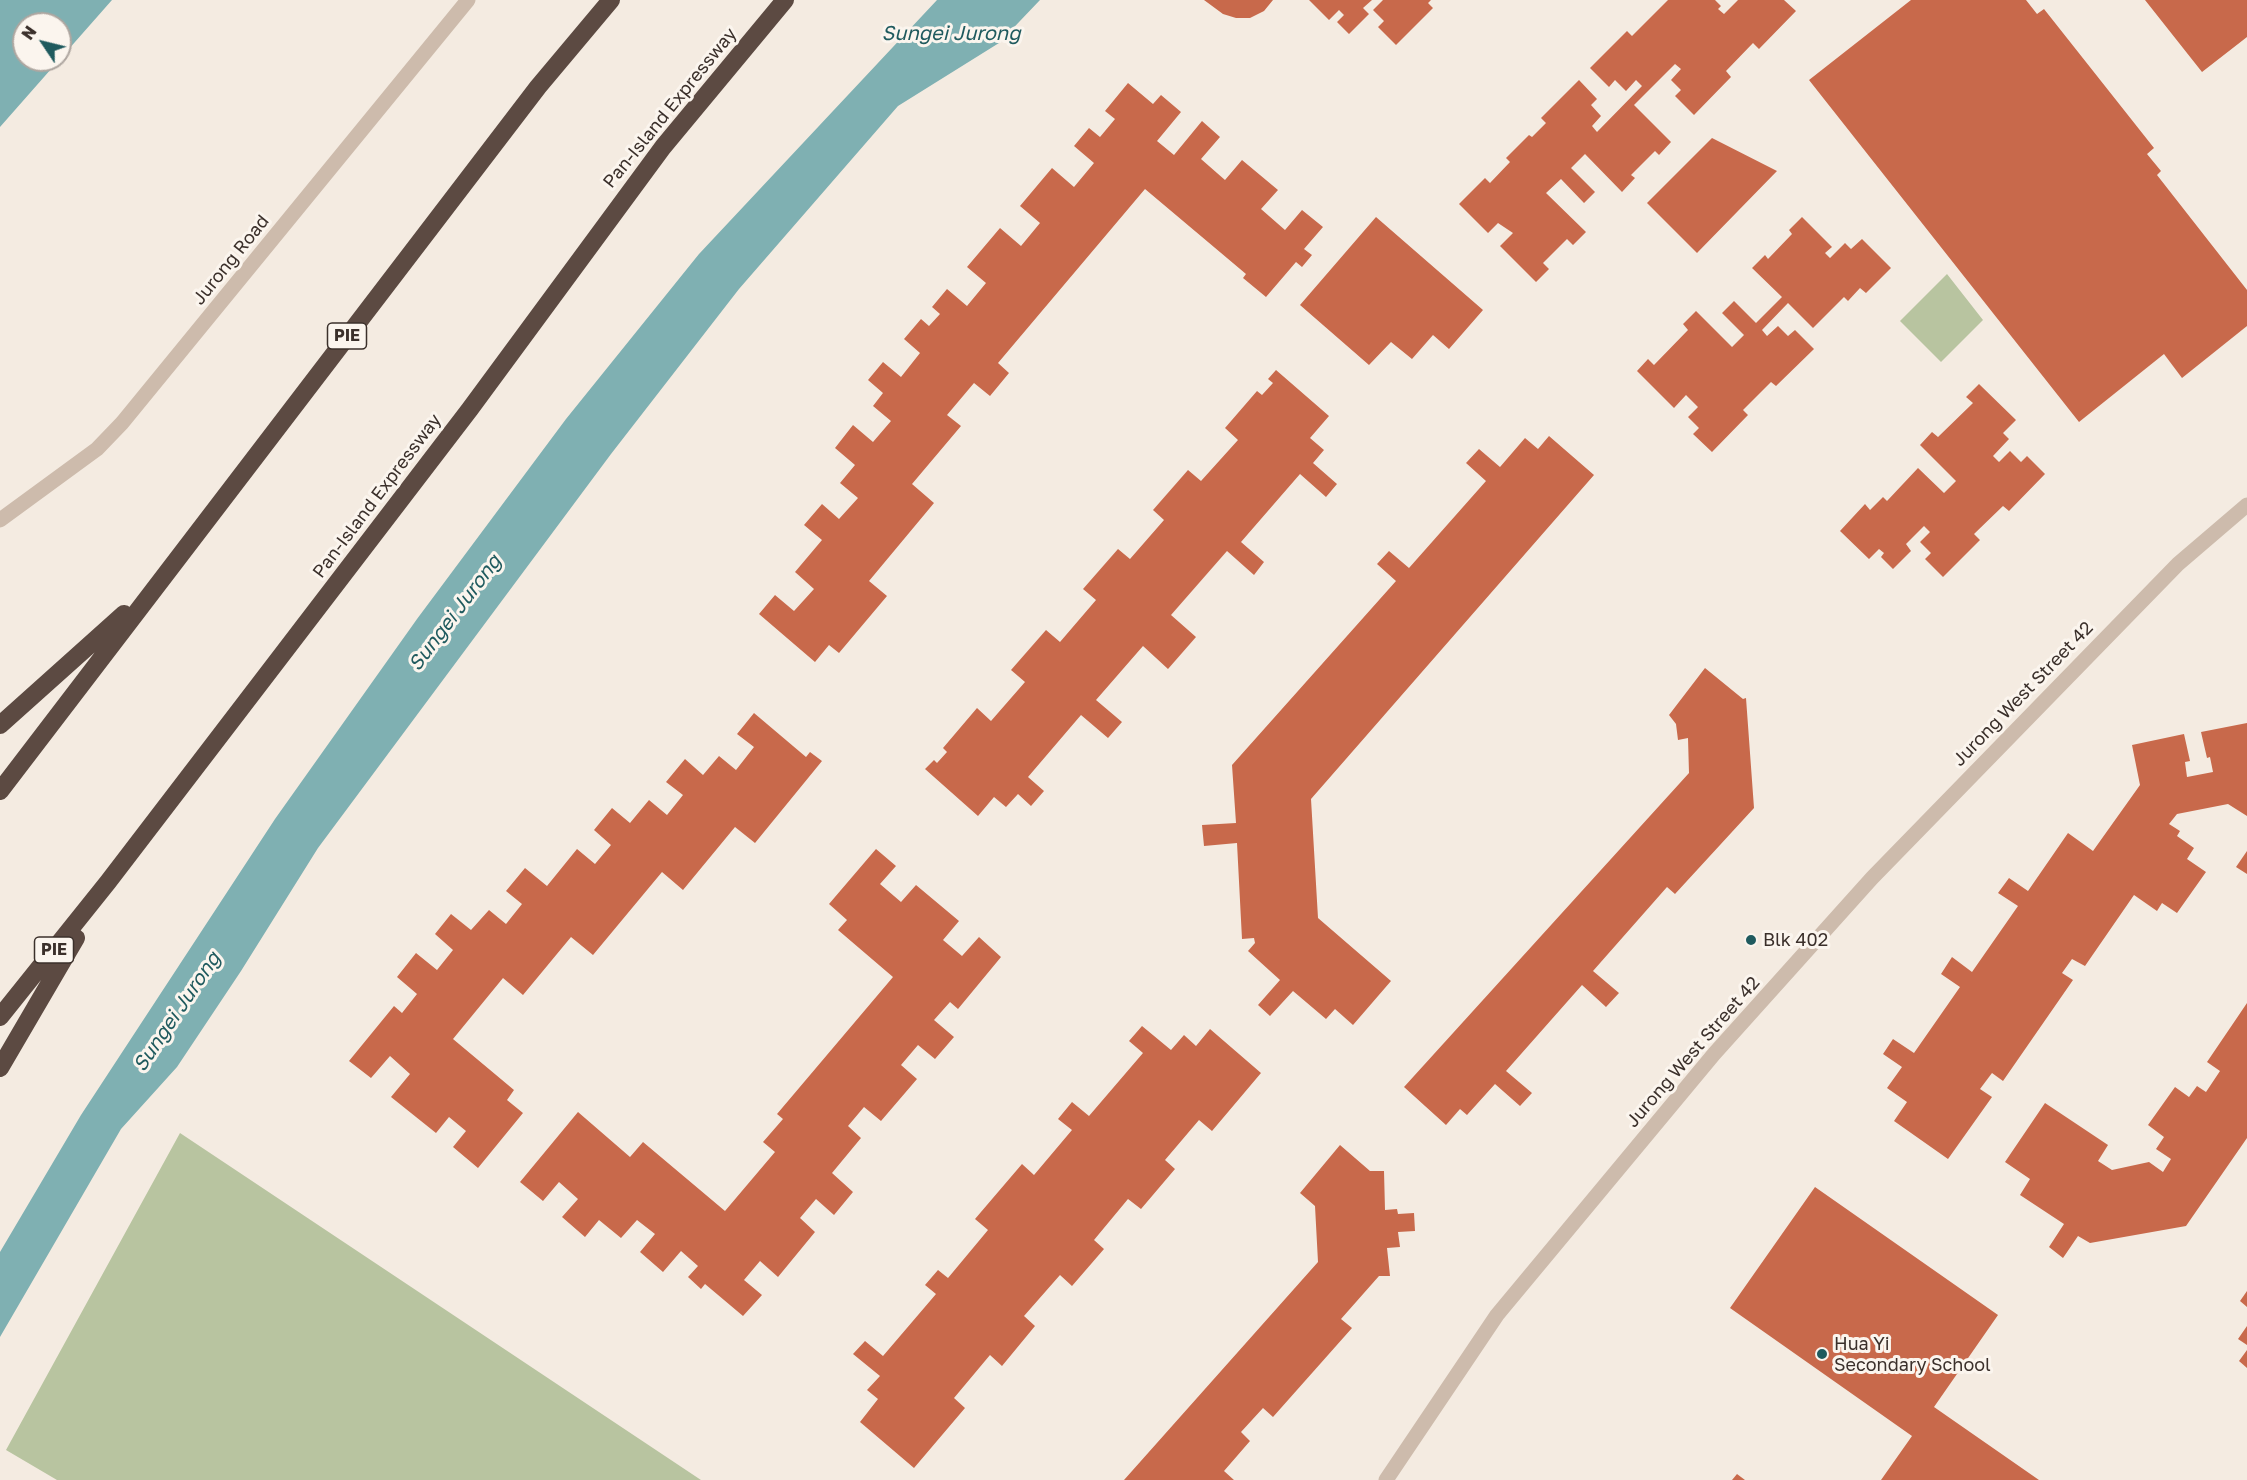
<!DOCTYPE html>
<style>
body{margin:0}
#map{position:relative;width:2247px;height:1480px;overflow:hidden;background:#f4ebe1;font-family:"Golos Text",sans-serif}
canvas{display:block}
.north{position:absolute;left:12px;top:12px;width:60px;height:60px;box-sizing:border-box;background:#fbf5ee;border:2px solid #aea6a0;border-radius:50%;rotate:305deg;font-size:16px;font-weight:700;line-height:24px;text-align:center;color:#3b302b}
.north::after{content:'';display:block;margin:auto;width:21px;height:27px;background:#1f5a5e;clip-path:polygon(50% 0,100% 100%,50% 72%,0 100%)}
</style>
<div id="map">
<canvas width="2247" height="1480"></canvas>
<div class="north">N</div>
</div>
<script>
const ctx = document.querySelector('canvas').getContext('2d');
ctx.lineJoin = 'round';
function fillPath(path, color) { ctx.fillStyle = color; ctx.fill(path, 'evenodd'); }
function trace(path, color, width, dash) { ctx.strokeStyle = color; ctx.lineWidth = width; ctx.lineCap = dash ? 'butt' : 'round'; ctx.setLineDash(dash || []); ctx.stroke(path); }
function write(font, color, halo, rows, align = 'center') {
  ctx.font = font + ' "Golos Text",sans-serif'; ctx.lineWidth = 6; ctx.setLineDash([]); ctx.textBaseline = 'middle'; ctx.strokeStyle = halo; ctx.fillStyle = color; for (const [text, x, y, turn = 0] of rows) {
    ctx.save(); ctx.translate(x, y); ctx.rotate((+turn || 0) * Math.PI / 180); ctx.textAlign = isNaN(turn) ? turn : align; if (halo) ctx.strokeText(text, 0, 0); ctx.fillText(text, 0, 0); ctx.restore();
  }
}
const green = new Path2D(`
 M 1947,274 L 1983,320 L 1941,362 L 1900,321 Z
 M 180,1133 L 701,1480 L 57,1480 L 6,1450 Z`);
const water = new Path2D(`
 M 0,0 L 112,0 L 60,59 L 60,24 L 24,24 L 24,60 L 59,60 L 0,127 Z
 M 937,0 L 1040,0 L 999,43 L 898,106 L 739,289 L 611,454 L 318,848 L 241,971 L 177,1067 L 121,1129 L 0,1337 L 0,1252 L 81,1115 L 275,819 L 417,619 L 566,419 L 699,254 Z`);
const building = new Path2D(`
 M 1204,0 L 1273,0 L 1264,11 L 1250,18 L 1236,18 L 1223,14 Z
 M 1309,0 L 1372,0 L 1363,8 L 1369,14 L 1349,34 L 1337,22 L 1344,15 L 1339,10 L 1329,20 Z
 M 1383,0 L 1431,0 L 1428,3 L 1433,8 L 1396,45 L 1378,27 L 1384,21 L 1373,10 Z
 M 1668,0 L 1715,0 L 1721,6 L 1718,9 L 1724,14 L 1738,0 L 1784,0 L 1796,11 L 1759,49 L 1753,43 L 1726,71 L 1731,77 L 1694,115 L 1675,96 L 1681,90 L 1671,80 L 1681,69 L 1675,64 L 1634,105 L 1671,142 L 1659,155 L 1655,151 L 1631,175 L 1635,178 L 1622,192 L 1585,154 L 1571,168 L 1595,192 L 1584,203 L 1561,179 L 1546,193 L 1586,232 L 1573,245 L 1567,239 L 1543,263 L 1549,269 L 1536,282 L 1500,246 L 1513,233 L 1498,223 L 1488,233 L 1459,204 L 1485,178 L 1490,183 L 1510,162 L 1506,158 L 1529,135 L 1532,137 L 1546,123 L 1541,118 L 1579,80 L 1597,99 L 1591,105 L 1601,116 L 1592,126 L 1597,132 L 1642,86 L 1636,80 L 1626,91 L 1615,80 L 1609,87 L 1590,68 L 1627,31 L 1632,36 Z
 M 1911,0 L 2026,0 L 2037,14 L 2044,9 L 2154,148 L 2147,154 L 2161,171 L 2157,175 L 2247,290 L 2247,326 L 2182,378 L 2164,354 L 2079,422 L 1809,80 Z
 M 2145,0 L 2247,0 L 2247,37 L 2202,72 Z
 M 1128,83 L 1153,104 L 1161,95 L 1181,112 L 1157,141 L 1174,155 L 1202,121 L 1220,137 L 1201,159 L 1225,180 L 1242,160 L 1278,190 L 1261,209 L 1285,230 L 1302,210 L 1323,227 L 1304,249 L 1312,255 L 1302,267 L 1296,262 L 1266,297 L 1243,278 L 1246,274 L 1145,189 L 998,363 L 1009,373 L 990,396 L 974,383 L 947,415 L 961,426 L 912,484 L 934,503 L 869,581 L 887,596 L 839,653 L 829,645 L 815,662 L 759,614 L 775,595 L 794,611 L 814,589 L 795,572 L 822,540 L 804,525 L 822,504 L 839,519 L 858,498 L 840,483 L 855,465 L 835,448 L 853,425 L 873,442 L 891,421 L 873,406 L 883,393 L 868,380 L 883,362 L 901,377 L 920,353 L 904,339 L 921,319 L 929,326 L 940,314 L 932,307 L 947,289 L 967,306 L 986,283 L 967,267 L 1000,228 L 1021,246 L 1040,223 L 1020,206 L 1052,168 L 1074,187 L 1094,163 L 1074,146 L 1089,128 L 1100,137 L 1115,119 L 1105,111 Z
 M 1712,138 L 1777,171 L 1697,253 L 1647,203 Z
 M 1376,217 L 1483,310 L 1449,349 L 1433,335 L 1412,359 L 1391,342 L 1369,365 L 1300,305 Z
 M 1802,217 L 1832,247 L 1825,253 L 1830,258 L 1845,243 L 1851,249 L 1862,239 L 1891,268 L 1866,293 L 1860,288 L 1848,301 L 1844,297 L 1813,328 L 1788,303 L 1762,330 L 1767,336 L 1778,326 L 1788,336 L 1795,330 L 1814,349 L 1776,386 L 1771,382 L 1743,410 L 1748,415 L 1712,452 L 1693,434 L 1699,428 L 1688,417 L 1698,407 L 1686,395 L 1674,408 L 1637,371 L 1648,359 L 1654,365 L 1688,330 L 1683,324 L 1696,311 L 1732,347 L 1744,335 L 1722,313 L 1734,301 L 1756,323 L 1782,297 L 1752,268 L 1765,255 L 1768,259 L 1792,234 L 1789,230 Z
 M 1276,370 L 1329,416 L 1310,438 L 1324,450 L 1313,463 L 1337,484 L 1326,497 L 1300,474 L 1241,542 L 1264,562 L 1254,575 L 1227,551 L 1171,615 L 1196,637 L 1168,669 L 1143,646 L 1096,700 L 1122,722 L 1108,738 L 1081,715 L 1028,777 L 1044,791 L 1031,806 L 1018,794 L 1006,807 L 994,797 L 978,816 L 925,769 L 934,760 L 937,763 L 947,752 L 943,748 L 977,708 L 991,721 L 1025,682 L 1011,670 L 1046,630 L 1060,642 L 1096,600 L 1083,589 L 1118,549 L 1130,559 L 1164,520 L 1153,510 L 1188,470 L 1201,481 L 1238,440 L 1225,428 L 1257,391 L 1262,395 L 1273,383 L 1268,379 Z
 M 1979,384 L 2016,420 L 2003,433 L 2009,439 L 1993,456 L 1999,462 L 2010,451 L 2021,462 L 2027,456 L 2045,474 L 2009,511 L 2003,506 L 1974,534 L 1980,540 L 1943,577 L 1925,559 L 1931,553 L 1920,542 L 1930,532 L 1924,526 L 1906,544 L 1911,551 L 1893,569 L 1881,557 L 1884,553 L 1879,549 L 1869,559 L 1840,531 L 1865,504 L 1870,510 L 1883,497 L 1887,501 L 1918,468 L 1944,493 L 1956,481 L 1920,445 L 1932,432 L 1938,437 L 1973,403 L 1966,397 Z
 M 1549,436 L 1594,475 L 1311,799 L 1318,918 L 1391,981 L 1353,1025 L 1335,1009 L 1326,1019 L 1293,991 L 1270,1016 L 1258,1005 L 1280,980 L 1248,951 L 1255,943 L 1254,938 L 1242,939 L 1237,843 L 1204,846 L 1202,825 L 1236,823 L 1232,765 L 1396,581 L 1377,564 L 1389,551 L 1409,568 L 1486,481 L 1466,463 L 1479,449 L 1500,467 L 1525,438 L 1538,449 Z
 M 1705,668 L 1743,699 L 1746,698 L 1754,808 L 1675,894 L 1667,887 L 1593,971 L 1619,993 L 1606,1007 L 1582,985 L 1506,1071 L 1532,1093 L 1520,1106 L 1495,1084 L 1467,1115 L 1460,1109 L 1446,1125 L 1404,1087 L 1689,773 L 1688,738 L 1678,740 L 1676,724 L 1669,715 Z
 M 754,713 L 806,757 L 810,752 L 822,761 L 755,843 L 735,827 L 683,890 L 662,872 L 593,955 L 571,937 L 523,995 L 503,978 L 453,1039 L 514,1090 L 507,1100 L 523,1113 L 478,1168 L 453,1147 L 466,1131 L 449,1117 L 436,1133 L 391,1097 L 410,1074 L 390,1056 L 371,1078 L 349,1061 L 394,1006 L 402,1013 L 417,994 L 397,977 L 416,953 L 437,970 L 453,950 L 435,934 L 451,914 L 471,930 L 489,910 L 506,924 L 522,904 L 506,891 L 525,868 L 547,886 L 577,849 L 595,864 L 611,845 L 594,830 L 612,808 L 630,823 L 649,800 L 667,815 L 683,795 L 666,782 L 685,759 L 703,775 L 719,756 L 736,770 L 754,747 L 737,734 Z
 M 2247,723 L 2247,816 L 2228,804 L 2177,814 L 2169,824 L 2180,831 L 2177,836 L 2194,848 L 2187,859 L 2206,872 L 2177,913 L 2162,903 L 2157,911 L 2134,895 L 2085,966 L 2072,959 L 2062,973 L 2073,980 L 2003,1081 L 1992,1073 L 1980,1089 L 1992,1097 L 1948,1159 L 1894,1121 L 1907,1102 L 1887,1088 L 1902,1067 L 1883,1054 L 1893,1039 L 1914,1053 L 1960,987 L 1941,974 L 1952,957 L 1972,972 L 2018,906 L 1998,893 L 2009,878 L 2028,891 L 2068,833 L 2093,851 L 2140,785 L 2132,745 L 2184,734 L 2190,761 L 2185,762 L 2187,777 L 2213,772 L 2210,757 L 2207,758 L 2201,732 Z
 M 876,849 L 896,866 L 880,884 L 901,902 L 916,885 L 959,921 L 943,940 L 962,956 L 979,937 L 1001,957 L 958,1009 L 950,1002 L 934,1020 L 954,1037 L 935,1059 L 918,1045 L 901,1065 L 917,1079 L 881,1121 L 864,1107 L 848,1126 L 861,1138 L 832,1173 L 853,1192 L 834,1215 L 816,1199 L 800,1218 L 815,1232 L 778,1277 L 760,1261 L 744,1280 L 762,1295 L 743,1316 L 705,1284 L 701,1289 L 688,1277 L 698,1266 L 681,1251 L 663,1272 L 640,1252 L 655,1234 L 637,1220 L 621,1238 L 599,1220 L 585,1237 L 562,1217 L 578,1199 L 559,1182 L 543,1201 L 520,1182 L 578,1112 L 630,1157 L 643,1142 L 725,1211 L 775,1152 L 763,1142 L 783,1119 L 777,1114 L 893,977 L 838,930 L 847,920 L 829,904 Z
 M 2247,851 L 2247,874 L 2236,867 Z
 M 2247,1003 L 2247,1138 L 2186,1226 L 2090,1243 L 2078,1236 L 2063,1258 L 2049,1247 L 2064,1224 L 2020,1195 L 2030,1179 L 2005,1162 L 2045,1103 L 2108,1145 L 2098,1161 L 2112,1170 L 2149,1162 L 2163,1172 L 2171,1159 L 2156,1149 L 2164,1137 L 2148,1125 L 2175,1087 L 2189,1097 L 2197,1086 L 2206,1092 L 2220,1071 L 2207,1062 Z
 M 1142,1026 L 1171,1050 L 1184,1035 L 1196,1046 L 1210,1029 L 1261,1073 L 1212,1131 L 1199,1120 L 1165,1160 L 1175,1169 L 1141,1209 L 1128,1199 L 1094,1240 L 1104,1249 L 1072,1286 L 1060,1275 L 1024,1316 L 1035,1326 L 1002,1366 L 990,1355 L 954,1398 L 965,1408 L 914,1468 L 860,1422 L 878,1399 L 867,1390 L 880,1376 L 853,1354 L 865,1341 L 883,1356 L 936,1294 L 925,1285 L 938,1270 L 948,1278 L 988,1230 L 975,1219 L 1022,1164 L 1034,1175 L 1072,1130 L 1058,1119 L 1072,1102 L 1089,1116 L 1143,1053 L 1129,1041 Z
 M 1340,1145 L 1370,1171 L 1384,1171 L 1385,1210 L 1397,1209 L 1398,1214 L 1414,1213 L 1415,1231 L 1398,1232 L 1400,1247 L 1387,1248 L 1390,1276 L 1379,1276 L 1341,1319 L 1352,1328 L 1273,1417 L 1263,1408 L 1241,1432 L 1250,1441 L 1224,1471 L 1234,1480 L 1124,1480 L 1318,1262 L 1315,1206 L 1300,1193 Z
 M 1815,1187 L 1998,1315 L 1934,1407 L 2039,1480 L 1881,1480 L 1912,1436 L 1730,1308 Z
 M 2247,1291 L 2247,1307 L 2240,1301 Z
 M 2247,1326 L 2247,1345 L 2238,1339 Z
 M 2247,1350 L 2247,1368 L 2239,1361 Z
 M 1737,1474 L 1745,1480 L 1732,1480 Z`);
const service = new Path2D(`
 M 0,520 L 97,449 L 122,423 L 468,0`);
const minor = new Path2D(`
 M 1386,1480 L 1497,1315 L 1714,1054 L 1872,878 L 2178,564 L 2247,505`);
const motorway = new Path2D(`
 M 0,725 L 124,614
 M 0,791 L 538,87 L 611,0
 M 0,1017 L 108,882 L 470,409 L 663,147 L 785,0
 M 0,1068 L 76,938`);
const markers = [
 [1751,940,6,"#1f5a5e"],
 [1822,1354,6,"#1f5a5e"]
];
const shields = [
 [347,336,39],
 [54,950,39]
];
const shieldNames = [
 ["PIE",347,336],
 ["PIE",54,950]
];
const streetNames = [
 ["Pan-Island Expressway",670,108,-51],
 ["Jurong Road",231,260,-51],
 ["Pan-Island Expressway",377,496,-53],
 ["Jurong West Street 42",2023,694,-46],
 ["Jurong West Street 42",1693,1052,-49]
];
const poiNames = [
 ["Blk 402",1763,940],
 ["Hua Yi",1834,1344],
 ["Secondary School",1834,1365]
];
const waterNames = [
 ["Sungei Jurong",951,34],
 ["Sungei Jurong",455,613,-53],
 ["Sungei Jurong",177,1012,-56]
];
fillPath(green, '#b8c4a0');
fillPath(water, '#7fb0b2');
fillPath(building, '#c8694b');
trace(service, '#cdbbac', 15);
trace(minor, '#cdbbac', 15);
trace(motorway, '#5c4a42', 18);
for (const [x, y, r, color] of markers) { const dot = new Path2D(); dot.arc(x, y, r, 0, 2 * Math.PI); ctx.fillStyle = color; ctx.fill(dot); trace(dot, '#fbf5ee', 2); }
for (const [x, y, w] of shields) { const box = new Path2D(); box.roundRect(x - w / 2, y - 13, w, 26, 4.5); ctx.fillStyle = '#fbf5ee'; ctx.fill(box); trace(box, '#3b302b', 1.5); }
write('bold 16px', '#3b302b', null, shieldNames);
write('18px', '#3b302b', '#fbf5ee', streetNames);
write('18px', '#3b302b', '#fbf5ee', poiNames, 'left');
write('italic 20px', '#1f5a5e', '#fbf5ee', waterNames);
</script>
